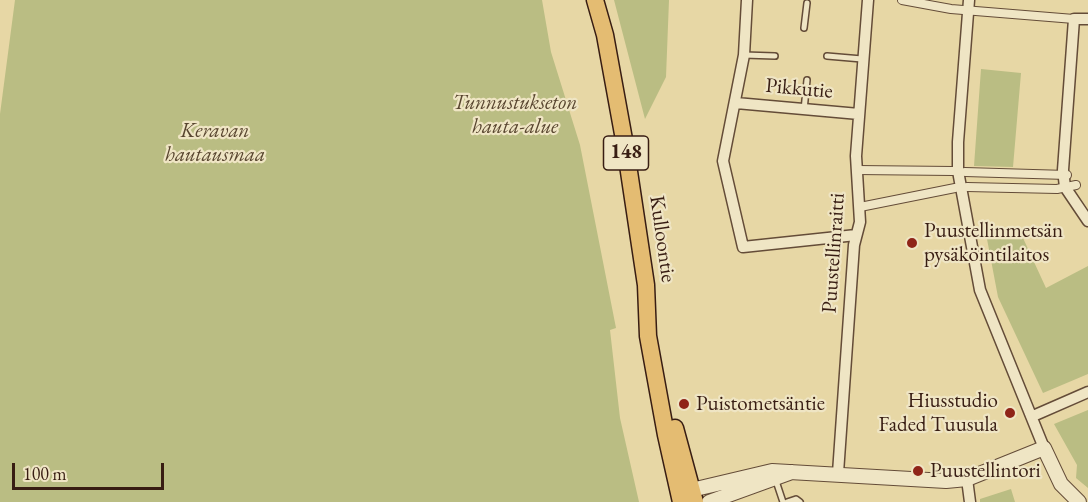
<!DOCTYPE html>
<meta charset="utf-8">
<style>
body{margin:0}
#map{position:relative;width:1088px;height:502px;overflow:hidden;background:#e7d7a5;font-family:"EB Garamond",serif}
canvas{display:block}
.scale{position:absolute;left:12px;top:463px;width:152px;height:27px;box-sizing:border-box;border:3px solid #381d13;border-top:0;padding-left:8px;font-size:18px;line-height:21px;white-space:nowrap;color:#381d13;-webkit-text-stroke:4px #efe5c4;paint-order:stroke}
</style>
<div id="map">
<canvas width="1088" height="502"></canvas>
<div class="scale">100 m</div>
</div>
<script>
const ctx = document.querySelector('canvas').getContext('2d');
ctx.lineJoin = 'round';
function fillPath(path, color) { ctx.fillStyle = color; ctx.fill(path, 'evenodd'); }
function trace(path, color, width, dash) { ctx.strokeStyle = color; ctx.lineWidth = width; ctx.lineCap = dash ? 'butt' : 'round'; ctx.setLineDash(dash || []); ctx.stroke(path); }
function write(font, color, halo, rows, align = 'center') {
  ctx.font = font + ' "EB Garamond",serif'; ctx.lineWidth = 4.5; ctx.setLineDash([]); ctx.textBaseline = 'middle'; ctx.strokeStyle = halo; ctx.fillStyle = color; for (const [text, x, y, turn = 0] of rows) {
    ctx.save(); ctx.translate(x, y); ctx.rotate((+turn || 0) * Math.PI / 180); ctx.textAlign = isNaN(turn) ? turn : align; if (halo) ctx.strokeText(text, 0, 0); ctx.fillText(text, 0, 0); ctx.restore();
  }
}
const green = new Path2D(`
 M 15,0 L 542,0 L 551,52 L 580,145 L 616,328 L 610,330 L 620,418 L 639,502 L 0,502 L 0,114 Z
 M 614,0 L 669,0 L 666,77 L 645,119 Z
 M 981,69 L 1021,73 L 1013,167 L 974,166 Z
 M 1023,238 L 1046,288 L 1088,266 L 1088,374 L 1043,393 L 998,297 L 987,239 Z
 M 1088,410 L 1088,488 L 1076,478 L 1077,465 L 1054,424 Z
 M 1011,489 L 1015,502 L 980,502 L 980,499 Z`);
const service = new Path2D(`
 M 804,28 L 807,3
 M 744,55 L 775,56
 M 827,56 L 862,59
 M 804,110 L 807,80
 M 775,478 L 783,502
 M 787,502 L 796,499 L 800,502`);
const pedestrian = new Path2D(`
 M 902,0 L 951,9 L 1074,19
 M 857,170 L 953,171
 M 965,172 L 1067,175
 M 967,187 L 1057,189 L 1076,185
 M 860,207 L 955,188`);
const minor = new Path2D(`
 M 747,0 L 744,55 L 723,161 L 743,247 L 856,235
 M 969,0 L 958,142 L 958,171 L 980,290 L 1044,448
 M 1088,19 L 1074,19 L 1063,170 L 1065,187 L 1088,221
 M 736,103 L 859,114
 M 1033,416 L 1088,392
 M 838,473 L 854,245 L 860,222 L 856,156 L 868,0
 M 967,479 L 970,502`);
const tertiary = new Path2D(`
 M 683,492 L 772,471 L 946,481 L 967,479 L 1044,448 L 1061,484 L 1079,502
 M 709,502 L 792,472`);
const primary = new Path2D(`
 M 595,0 L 605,35 L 625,145 L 646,285 L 648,336 L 666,435 L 681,502
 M 675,428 L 695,502`);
const markers = [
 [912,243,6,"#8f2418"],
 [684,404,6,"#8f2418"],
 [1010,413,6,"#8f2418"],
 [918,471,6,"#8f2418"]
];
const shields = [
 [626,153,45]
];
const shieldNames = [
 ["148",626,153]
];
const streetNames = [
 ["Pikkutie",799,89,5],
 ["Kulloontie",662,239,82],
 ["Puustellinraitti",834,253,-86]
];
const parkNames = [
 ["Tunnustukseton",515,103],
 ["hauta-alue",515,127],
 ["Keravan",215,131],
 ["hautausmaa",215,155]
];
const poiNames = [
 ["Puustellinmetsän",924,231],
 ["pysäköintilaitos",924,255],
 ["Hiusstudio",998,401,"right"],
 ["Faded Tuusula",998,425,"right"],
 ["Puistometsäntie",696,404],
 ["Puustellintori",930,471]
];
fillPath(green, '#babd83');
trace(service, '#644c38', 8);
trace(pedestrian, '#644c38', 10);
trace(minor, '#644c38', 13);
trace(tertiary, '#644c38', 16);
trace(primary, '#381d13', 19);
trace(service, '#efe5c4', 5);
trace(pedestrian, '#efe5c4', 8);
trace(minor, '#efe5c4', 10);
trace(tertiary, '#efe5c4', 14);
trace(primary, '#e4bc72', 16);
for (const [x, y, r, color] of markers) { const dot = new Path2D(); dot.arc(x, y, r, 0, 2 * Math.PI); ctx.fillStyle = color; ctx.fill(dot); trace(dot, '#efe5c4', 2); }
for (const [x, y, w] of shields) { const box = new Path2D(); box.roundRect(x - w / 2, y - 17, w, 34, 4.5); ctx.fillStyle = '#efe5c4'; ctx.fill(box); trace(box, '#381d13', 1.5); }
write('bold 20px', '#381d13', null, shieldNames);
write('21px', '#381d13', '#efe5c4', streetNames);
write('italic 21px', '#58452f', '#efe5c4', parkNames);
write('21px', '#381d13', '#efe5c4', poiNames, 'left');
</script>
